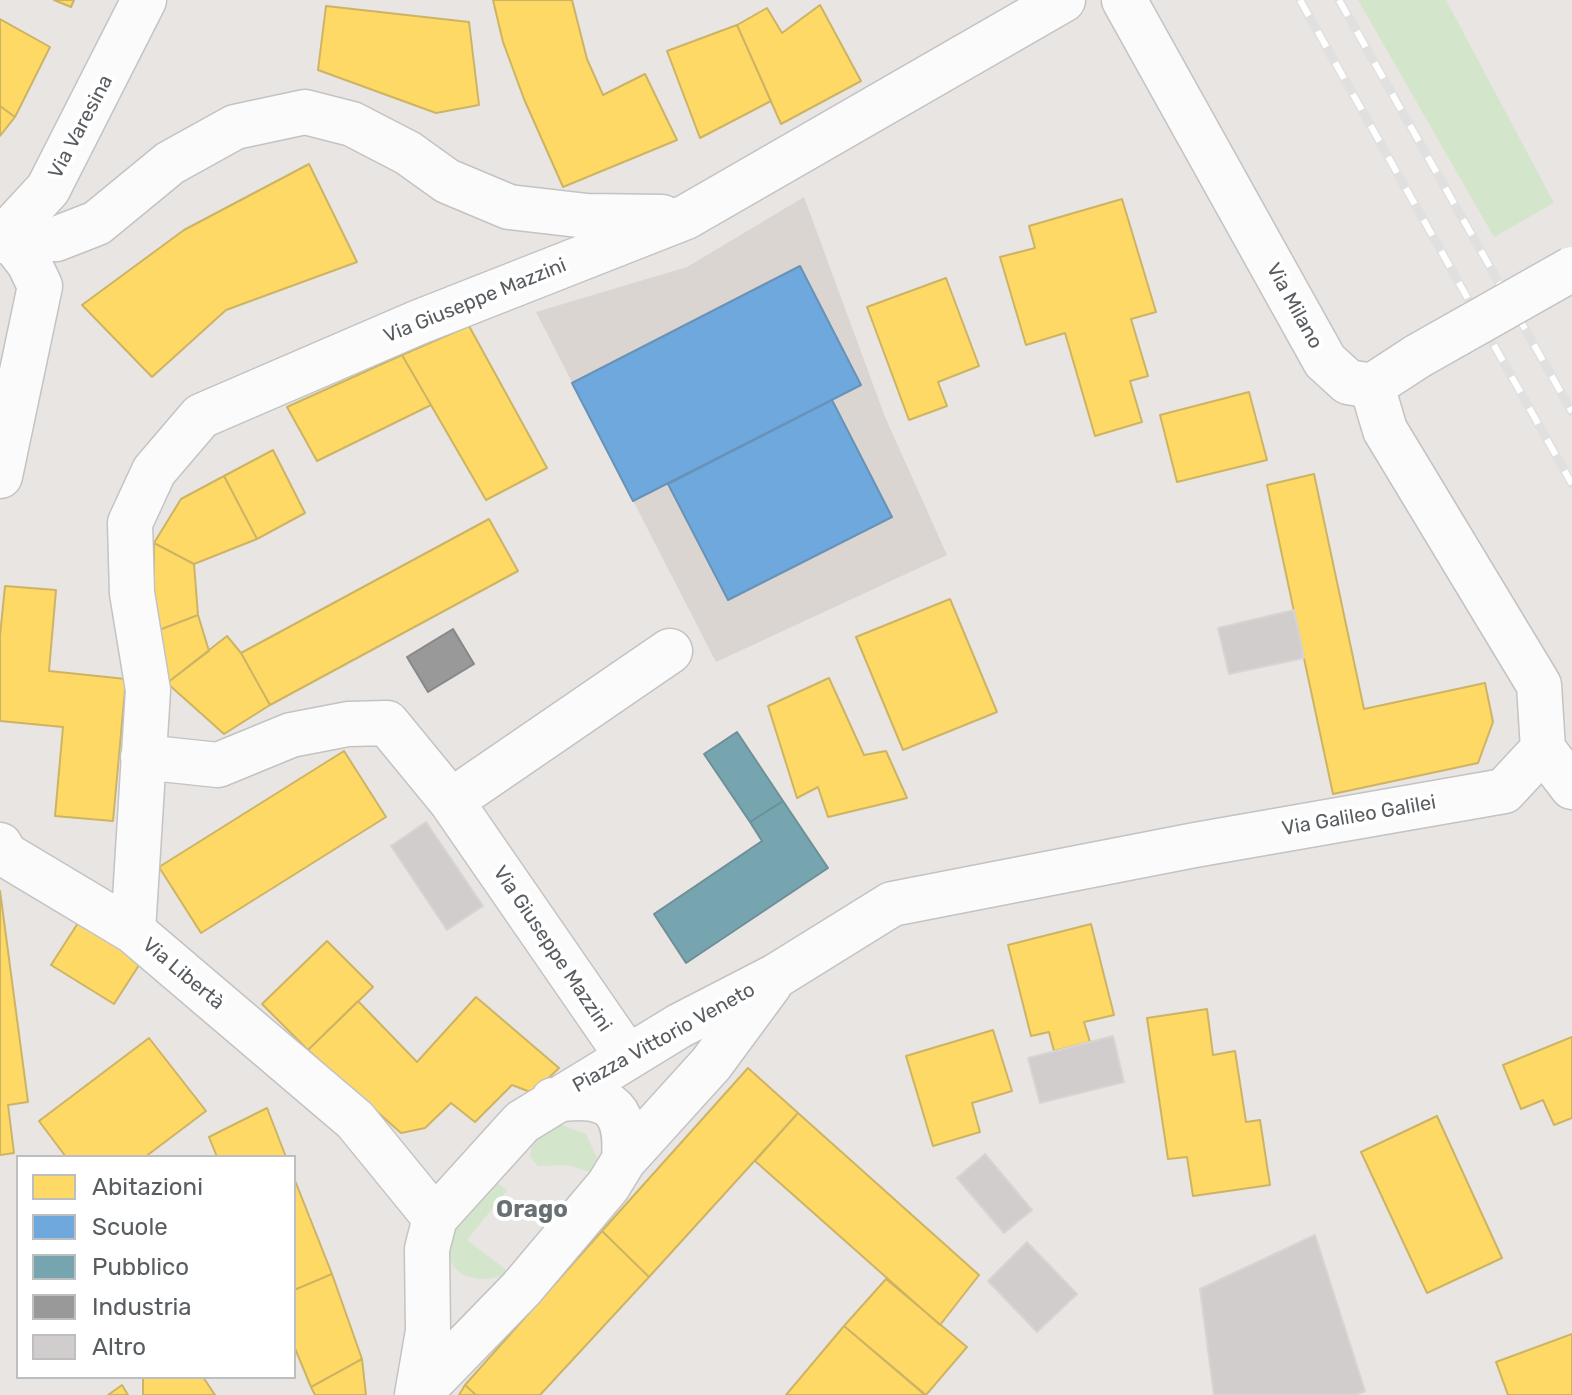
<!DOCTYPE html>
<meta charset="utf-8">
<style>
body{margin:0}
#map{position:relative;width:1572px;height:1395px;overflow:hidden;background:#e8e5e2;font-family:Rubik,sans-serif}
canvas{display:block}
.legend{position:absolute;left:16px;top:1155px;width:280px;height:224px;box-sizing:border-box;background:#fff;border:2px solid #bcbec0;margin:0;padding:10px 14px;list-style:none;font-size:24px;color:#585d61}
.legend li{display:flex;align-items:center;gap:16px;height:40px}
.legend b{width:40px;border:2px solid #bcbec0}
</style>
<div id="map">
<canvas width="1572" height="1395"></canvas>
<ul class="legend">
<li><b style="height:22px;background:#ffd966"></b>Abitazioni</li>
<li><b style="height:22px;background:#6fa8dc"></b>Scuole</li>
<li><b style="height:22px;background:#76a5af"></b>Pubblico</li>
<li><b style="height:22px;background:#999"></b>Industria</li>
<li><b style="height:22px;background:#d0cdcc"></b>Altro</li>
</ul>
</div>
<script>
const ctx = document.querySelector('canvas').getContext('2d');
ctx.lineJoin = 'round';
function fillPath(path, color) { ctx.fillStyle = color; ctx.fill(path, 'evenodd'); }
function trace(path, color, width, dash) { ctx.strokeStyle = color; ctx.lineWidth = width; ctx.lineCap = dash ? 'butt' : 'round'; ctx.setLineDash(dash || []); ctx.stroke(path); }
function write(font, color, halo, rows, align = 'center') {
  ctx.font = font + ' Rubik,sans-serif'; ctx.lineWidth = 8; ctx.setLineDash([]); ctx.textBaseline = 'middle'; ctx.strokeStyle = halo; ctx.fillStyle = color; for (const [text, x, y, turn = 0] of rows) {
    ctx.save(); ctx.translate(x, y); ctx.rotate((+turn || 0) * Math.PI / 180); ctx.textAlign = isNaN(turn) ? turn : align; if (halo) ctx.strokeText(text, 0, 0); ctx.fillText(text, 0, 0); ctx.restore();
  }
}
const education = new Path2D(`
 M 804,197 L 885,417 L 947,555 L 716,662 L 536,312 L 687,267 Z`);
const green = new Path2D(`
 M 1358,0 L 1446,0 L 1554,203 L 1494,237 Z
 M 559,1124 L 586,1134 L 598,1160 L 596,1174 L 568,1165 L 538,1166 L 530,1157 L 533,1136 Z
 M 494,1181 L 507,1190 L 467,1240 L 509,1272 C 479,1289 437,1274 451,1235 C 457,1215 480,1197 494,1181 Z`);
const homes = new Path2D(`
 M 54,0 L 74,0 L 71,7 Z
 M 493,0 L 572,0 L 587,59 L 603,95 L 645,74 L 677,140 L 563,187 L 524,99 L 503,42 Z
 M 820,5 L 861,81 L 781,124 L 737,25 L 767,8 L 782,33 Z
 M 326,6 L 469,22 L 479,105 L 436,113 L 318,70 Z
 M 0,19 L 50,47 L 15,117 L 0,106 Z
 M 737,25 L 771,101 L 700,138 L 667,51 Z
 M 0,106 L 15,117 L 0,136 Z
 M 309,164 L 357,262 L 226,310 L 152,377 L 82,305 L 184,230 Z
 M 1122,199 L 1156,312 L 1131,319 L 1148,376 L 1130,381 L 1142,422 L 1095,436 L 1065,333 L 1026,345 L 1000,257 L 1035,248 L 1029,226 Z
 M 946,278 L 979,366 L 938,382 L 947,406 L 909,420 L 867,307 Z
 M 469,326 L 547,468 L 486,500 L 402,355 Z
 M 402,355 L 431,405 L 317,461 L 287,407 Z
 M 1249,392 L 1267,460 L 1177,482 L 1160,415 Z
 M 273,450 L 305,513 L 257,539 L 224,476 Z
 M 1314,474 L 1364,709 L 1485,683 L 1493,722 L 1478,763 L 1333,794 L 1267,485 Z
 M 224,476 L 257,539 L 194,564 L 154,543 L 181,499 Z
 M 489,519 L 518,571 L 270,705 L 241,653 Z
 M 154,543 L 194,564 L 198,615 L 154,632 Z
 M 5,586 L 56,590 L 49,671 L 126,679 L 113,821 L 55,816 L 63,727 L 0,721 L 0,636 Z
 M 950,599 L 997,712 L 903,750 L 856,637 Z
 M 198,615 L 209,651 L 167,683 L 154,632 Z
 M 227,636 L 241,653 L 270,705 L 224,734 L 167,683 Z
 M 829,678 L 864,755 L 886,751 L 907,798 L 828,817 L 818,787 L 797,798 L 768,706 Z
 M 344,751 L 386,817 L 201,933 L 159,867 Z
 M 0,891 L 28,1102 L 8,1105 L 14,1153 L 0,1155 Z
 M 78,923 L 141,962 L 114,1004 L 51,965 Z
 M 1091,924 L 1114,1015 L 1084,1022 L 1090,1042 L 1054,1051 L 1049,1032 L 1031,1036 L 1008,945 Z
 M 327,941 L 373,987 L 308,1050 L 262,1004 Z
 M 476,997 L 559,1068 L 533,1093 L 512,1085 L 475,1122 L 451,1103 L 425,1128 L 401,1133 L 308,1050 L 358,1001 L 417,1062 Z
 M 1207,1009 L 1213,1055 L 1235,1051 L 1246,1122 L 1260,1120 L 1270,1185 L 1193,1196 L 1187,1157 L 1168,1159 L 1147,1018 Z
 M 993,1030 L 1012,1091 L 972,1103 L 980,1132 L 933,1146 L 906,1056 Z
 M 1572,1037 L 1572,1118 L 1554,1125 L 1543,1100 L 1521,1109 L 1503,1065 Z
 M 149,1038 L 206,1111 L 145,1157 L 66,1157 L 39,1121 Z
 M 748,1068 L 798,1113 L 649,1277 L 602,1231 Z
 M 267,1108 L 286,1157 L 217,1157 L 209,1137 Z
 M 798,1113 L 979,1275 L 940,1325 L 755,1161 Z
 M 1437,1116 L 1502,1258 L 1427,1293 L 1361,1152 Z
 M 294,1178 L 332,1274 L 294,1290 Z
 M 602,1231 L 649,1277 L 540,1395 L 476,1395 L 465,1385 Z
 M 332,1274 L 362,1359 L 311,1387 L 294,1346 L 294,1290 Z
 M 886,1279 L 967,1347 L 926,1395 L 844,1326 Z
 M 844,1326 L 925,1395 L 786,1395 Z
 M 1572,1334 L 1572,1395 L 1508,1395 L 1496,1362 Z
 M 362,1359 L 366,1395 L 315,1395 L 311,1387 Z
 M 143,1377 L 203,1377 L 215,1395 L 143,1395 Z
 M 122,1385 L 128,1395 L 108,1395 Z
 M 465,1385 L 476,1395 L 459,1395 Z`);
const schools = new Path2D(`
 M 800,266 L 861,385 L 633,501 L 572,383 Z
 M 832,400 L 892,517 L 728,600 L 668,484 Z`);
const public = new Path2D(`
 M 737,732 L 783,801 L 750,822 L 704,754 Z
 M 783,801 L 828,868 L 686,963 L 654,914 L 762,841 L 750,822 Z`);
const industry = new Path2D(`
 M 453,629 L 474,664 L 428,692 L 407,657 Z`);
const building = new Path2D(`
 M 1294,610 L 1304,658 L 1229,674 L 1218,628 Z
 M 426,822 L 483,906 L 447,930 L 391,846 Z
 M 1113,1036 L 1124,1082 L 1040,1103 L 1028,1058 Z
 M 985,1154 L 1032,1210 L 1004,1233 L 957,1178 Z
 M 1315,1235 L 1365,1391 L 1355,1395 L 1214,1395 L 1200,1289 Z
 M 1027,1242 L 1077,1294 L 1037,1332 L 988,1281 Z`);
const minor = new Path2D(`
 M 8,236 L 56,239 L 97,223 L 170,163 L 235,127 L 305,112 L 352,124 L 408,153 L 447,181 L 509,207 L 587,216 L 662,217
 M 0,476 L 40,286 L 29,263 L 8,236
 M 1543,749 L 1572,787
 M 143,757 L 218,765 L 291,735 L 348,724 L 387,723 L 451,801 L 627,1056
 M 451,801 L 670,651
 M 0,845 L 6,855 L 133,931 L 355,1120 L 435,1218
 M 133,931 L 148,690 L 132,593 L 130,523 L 154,471 L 201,416 L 419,322 L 686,217 L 1063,0
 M 553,1100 C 605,1093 628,1102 624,1160
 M 417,1395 L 428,1331 L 427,1249 L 435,1218 L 522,1122 L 679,1026 L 776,976 L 892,904 L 1195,845 L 1504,791 L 1543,749 L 1539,685 L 1385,430 L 1372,386
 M 418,1395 L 521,1289 L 608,1186 L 624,1160 L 711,1064 L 770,984`);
const tertiary = new Path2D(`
 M 1124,0 L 1325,361 L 1348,382 L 1372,386 L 1418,356`);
const secondary = new Path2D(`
 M 0,241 L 48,189 L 144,0`);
const rail = new Path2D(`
 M 1300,0 L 1572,484
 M 1339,0 L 1572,412`);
const tertiaryBridge = new Path2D(`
 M 1418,356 L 1572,269`);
const streetNames = [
 ["Via Varesina",81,127,-62],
 ["Via Giuseppe Mazzini",475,301,-22],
 ["Via Milano",1294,306,61],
 ["Via Galileo Galilei",1359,816,-10],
 ["Via Giuseppe Mazzini",552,949,56],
 ["Via Libertà",183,974,40],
 ["Piazza Vittorio Veneto",664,1038,-29]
];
const quarterNames = [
 ["Orago",532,1210]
];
fillPath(education, '#dad5d1');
fillPath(green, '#d3e6cb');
fillPath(homes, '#ffd966');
trace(homes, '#cdb464', 2);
fillPath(schools, '#6fa8dc');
trace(schools, '#6892b7', 2);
fillPath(public, '#76a5af');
trace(public, '#6d8f98', 2);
fillPath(industry, '#999');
trace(industry, '#868788', 2);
fillPath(building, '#d0cdcc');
trace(building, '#d8d4d1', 2);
trace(minor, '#c4c3c3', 47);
trace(tertiary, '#c4c3c3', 47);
trace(secondary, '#c4c4c5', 47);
trace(minor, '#fcfbfb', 44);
trace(tertiary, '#fcfbfb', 44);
trace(secondary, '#fcfbfb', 44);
trace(rail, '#e0e0e0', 9);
trace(rail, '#fff', 6, [18]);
trace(tertiaryBridge, '#c4c3c3', 47, []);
trace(tertiaryBridge, '#fcfbfb', 44);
write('20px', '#585d61', '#fff', streetNames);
write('bold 24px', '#697073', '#fff', quarterNames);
</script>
